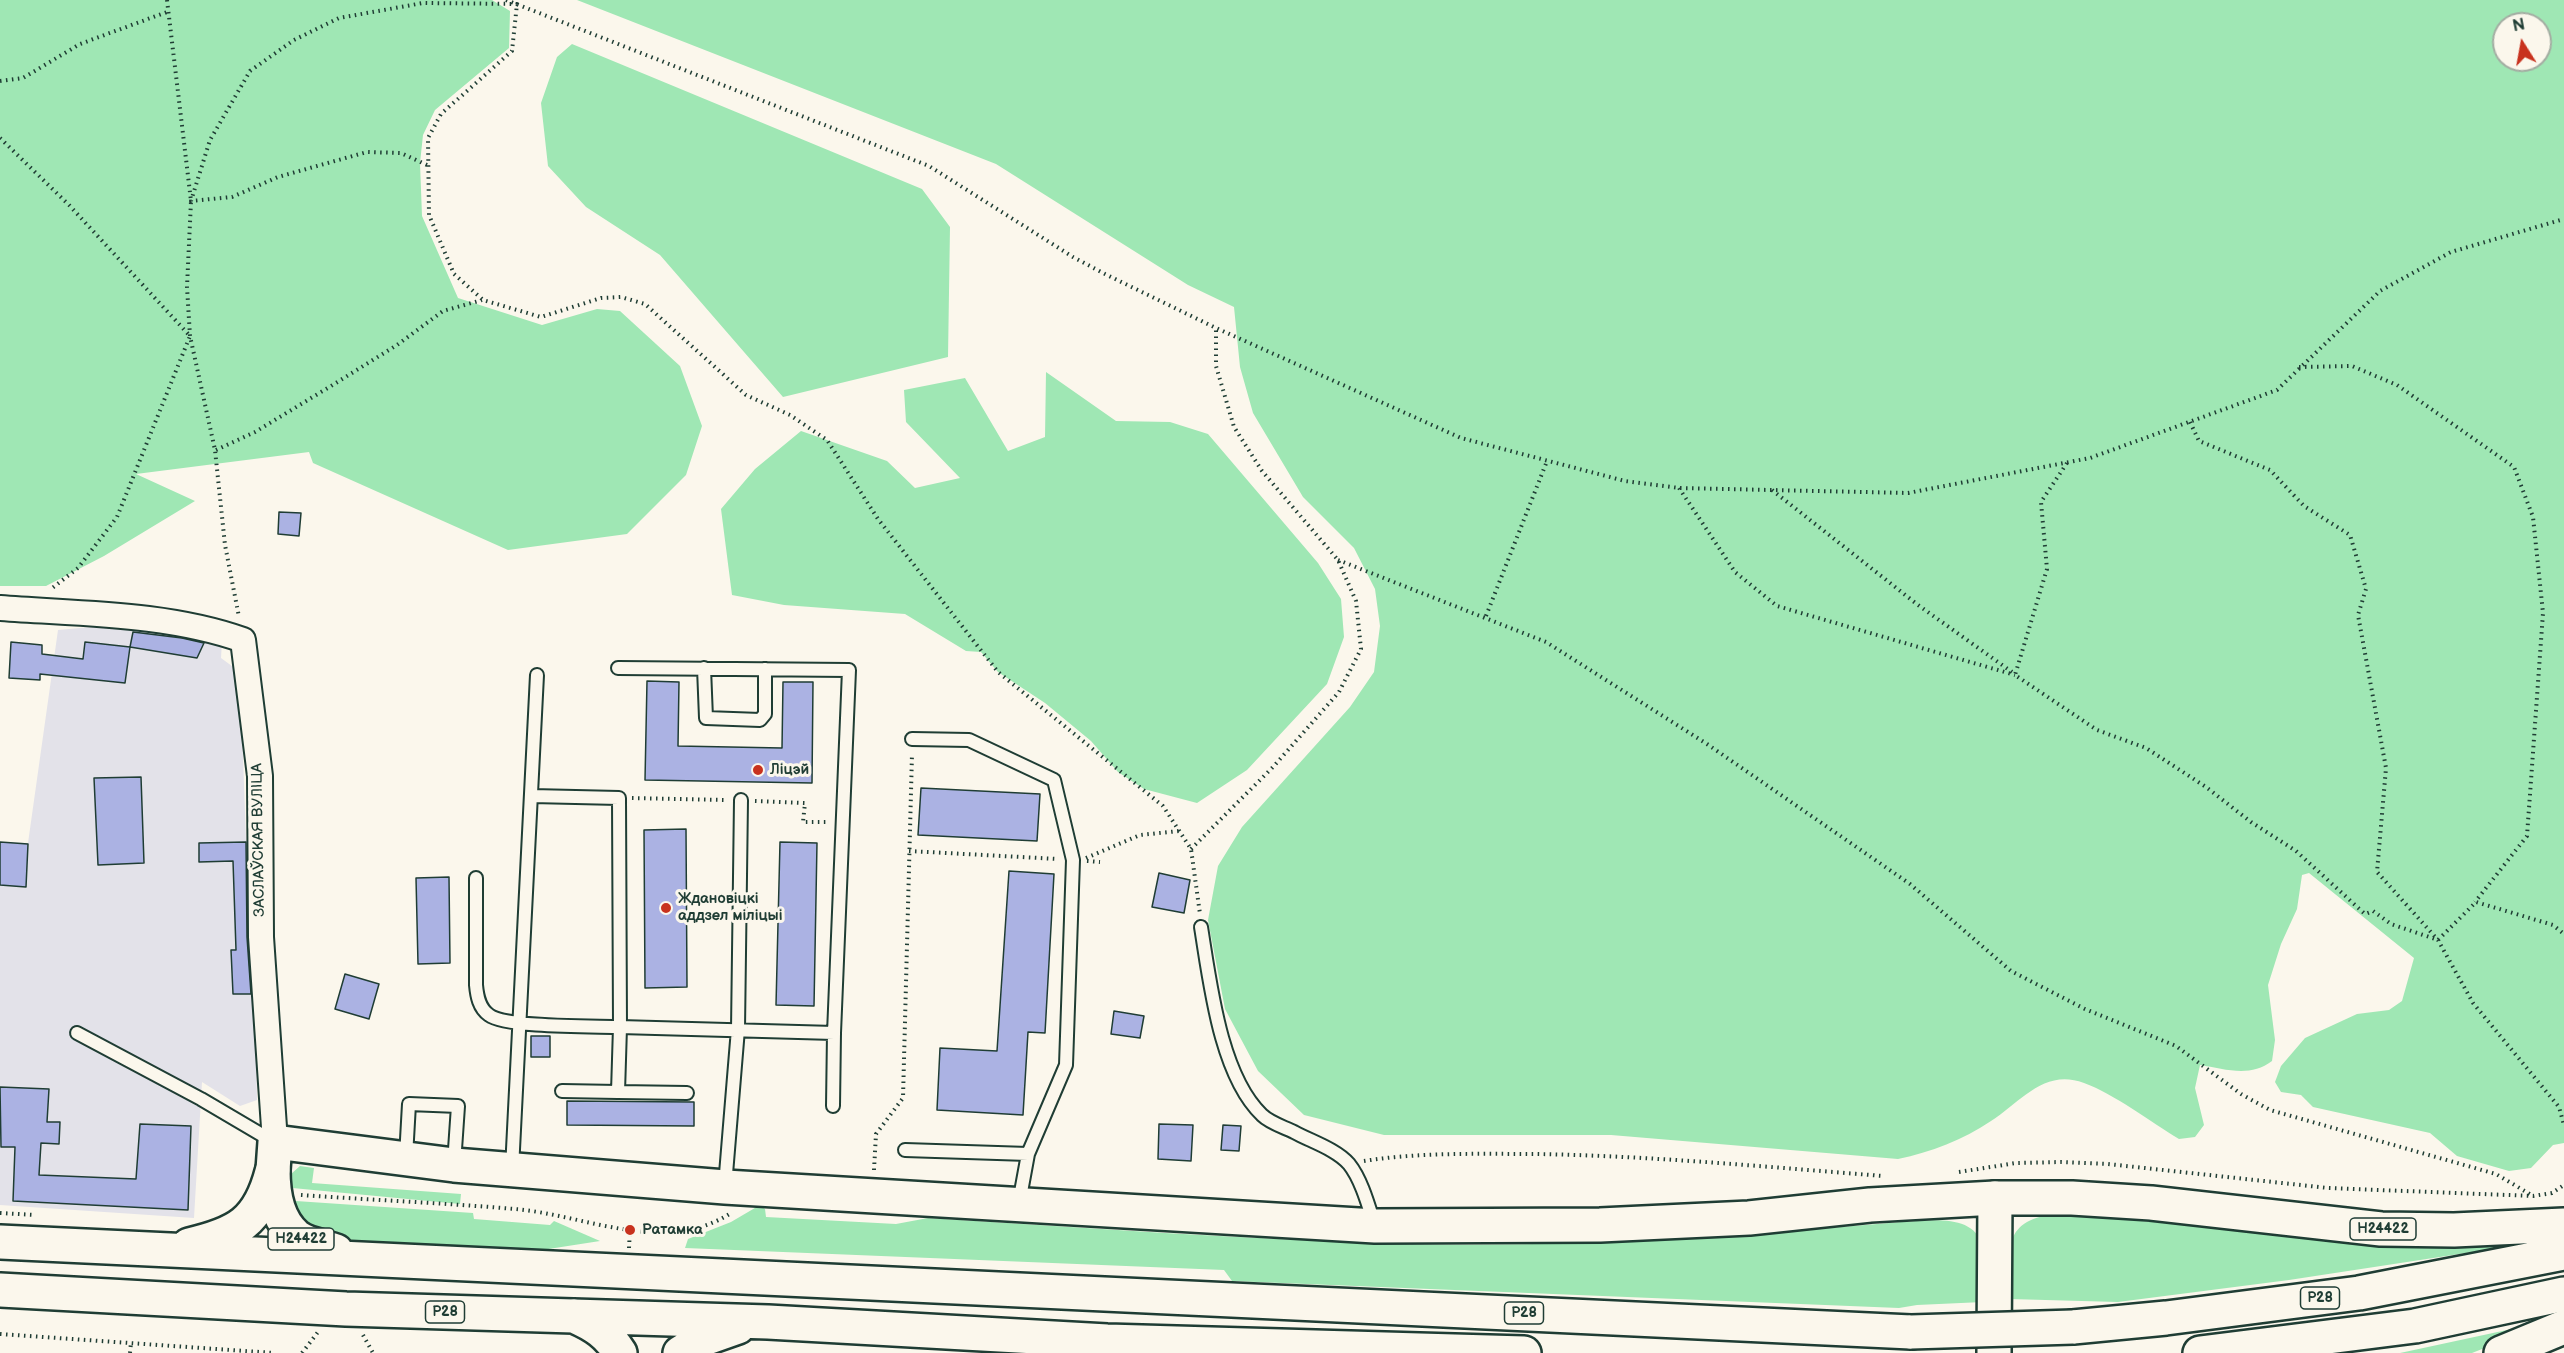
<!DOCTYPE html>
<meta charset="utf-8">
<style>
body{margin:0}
#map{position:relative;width:2564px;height:1353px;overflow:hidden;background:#fbf7ec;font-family:"Balsamiq Sans",sans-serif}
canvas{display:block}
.north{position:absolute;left:2492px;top:12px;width:60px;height:60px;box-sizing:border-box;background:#fbf7ec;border:2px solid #a3ada2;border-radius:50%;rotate:349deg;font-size:16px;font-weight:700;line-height:24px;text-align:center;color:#1f3d34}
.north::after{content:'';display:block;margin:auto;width:21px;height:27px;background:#c8321e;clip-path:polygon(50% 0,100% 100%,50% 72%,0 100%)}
</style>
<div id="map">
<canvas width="2564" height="1353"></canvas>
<div class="north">N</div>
</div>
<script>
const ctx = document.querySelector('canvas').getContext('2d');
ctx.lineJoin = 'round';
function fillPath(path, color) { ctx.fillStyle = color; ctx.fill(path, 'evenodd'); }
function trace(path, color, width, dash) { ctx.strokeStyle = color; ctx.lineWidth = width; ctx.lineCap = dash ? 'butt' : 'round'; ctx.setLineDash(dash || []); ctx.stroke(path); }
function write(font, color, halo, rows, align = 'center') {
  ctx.font = font + ' "Balsamiq Sans",sans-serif'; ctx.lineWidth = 6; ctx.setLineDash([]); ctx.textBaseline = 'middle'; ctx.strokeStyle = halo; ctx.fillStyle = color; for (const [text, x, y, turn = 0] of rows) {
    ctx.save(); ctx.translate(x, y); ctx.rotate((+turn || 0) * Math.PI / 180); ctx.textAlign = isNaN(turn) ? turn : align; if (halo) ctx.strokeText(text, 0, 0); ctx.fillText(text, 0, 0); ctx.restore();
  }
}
const built = new Path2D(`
 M 134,623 L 222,641 L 221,658 L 240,672 L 246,841 L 252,841 L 257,1100 L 240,1106 L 202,1082 L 194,1218 L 0,1205 L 0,842 L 28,843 L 58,630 Z`);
const green = new Path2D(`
 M 0,0 L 492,0 L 510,11 L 509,48 L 435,110 L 423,135 L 420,163 L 422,216 L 458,298 L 542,325 L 597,309 L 620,311 L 680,366 L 702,426 L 686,475 L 627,534 L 508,550 L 313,463 L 309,452 L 136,474 L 195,501 L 104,556 L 46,586 L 0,586 Z
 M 577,0 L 2564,0 L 2564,1143 L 2553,1145 L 2531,1168 L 2509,1171 L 2457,1156 L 2430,1133 L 2313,1107 L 2301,1095 L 2281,1092 L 2275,1082 L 2281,1066 L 2305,1038 L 2357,1014 L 2389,1010 L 2402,1001 L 2414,958 L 2309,873 L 2302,875 L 2297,909 L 2281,944 L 2268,985 L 2275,1040 L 2272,1061 C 2250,1078 2225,1069 2200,1065 L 2195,1088 L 2204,1125 L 2195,1137 L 2179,1139 C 2151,1122 2114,1094 2084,1083 C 2044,1068 2021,1102 1991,1121 C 1963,1140 1931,1152 1898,1159 L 1611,1135 L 1384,1135 L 1304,1115 L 1258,1071 L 1225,1009 L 1208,920 L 1218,866 L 1242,827 L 1350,707 L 1374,672 L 1380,626 L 1375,589 L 1354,548 L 1303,497 L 1253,413 L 1240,367 L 1234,307 L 1188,285 L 996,164 ZM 2504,24 L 2540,24 L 2540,60 L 2504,60 Z
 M 572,44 L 922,189 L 950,227 L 948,357 L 783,397 L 660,255 L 586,207 L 548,166 L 541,103 L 557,57 Z
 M 1046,372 L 1116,421 L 1170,422 L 1208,434 L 1318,563 L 1341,599 L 1344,637 L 1327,684 L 1247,770 L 1197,803 L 1144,789 L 1118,772 L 1091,741 L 1045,703 L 998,672 L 981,652 L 966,651 L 905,614 L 784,605 L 732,595 L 721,509 L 755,469 L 801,431 L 887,461 L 915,488 L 960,478 L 906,422 L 904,390 L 965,378 L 1008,451 L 1045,437 Z
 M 300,1166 L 314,1168 L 312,1183 L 461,1194 L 460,1204 L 282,1187 L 281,1183 Z
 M 281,1200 L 473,1213 L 474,1219 L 550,1225 L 554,1221 L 600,1241 L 542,1250 L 319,1239 Z
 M 760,1205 L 765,1209 L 766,1217 L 896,1224 L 928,1218 C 1086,1228 1244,1239 1402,1244 C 1569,1248 1735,1236 1901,1222 C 1926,1221 1975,1212 1982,1246 C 1986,1263 1983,1284 1983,1302 L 1917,1305 L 1899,1308 L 1232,1281 L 1224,1270 L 685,1248 L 688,1239 L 731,1222 Z
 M 2055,1214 L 2179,1224 L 2538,1242 L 2289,1280 L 2118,1302 L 2009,1299 C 2010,1253 1999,1221 2055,1214 Z
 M 2558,1319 L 2472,1353 L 2400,1353 Z`);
const building = new Path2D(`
 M 279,512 L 301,513 L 299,536 L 278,534 Z
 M 133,632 L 182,638 L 204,643 L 197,658 L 130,647 Z
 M 11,642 L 42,645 L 42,654 L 83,659 L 85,642 L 130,647 L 125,683 L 40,674 L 40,680 L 9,678 Z
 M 647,681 L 679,682 L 678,746 L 782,748 L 783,682 L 813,682 L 812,783 L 645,780 Z
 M 141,777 L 144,863 L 98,865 L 94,778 Z
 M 921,788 L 1040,794 L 1037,841 L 918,835 Z
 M 686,829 L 687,987 L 645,988 L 644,830 Z
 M 0,842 L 28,844 L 26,887 L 0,885 Z
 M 246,842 L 247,937 L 251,994 L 233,994 L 231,950 L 236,950 L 233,861 L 199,862 L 199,843 Z
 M 780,842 L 817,843 L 814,1006 L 776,1005 Z
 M 1009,871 L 1054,874 L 1045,1033 L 1028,1032 L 1023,1115 L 937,1110 L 940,1048 L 997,1051 Z
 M 1159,873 L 1190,880 L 1184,913 L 1152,907 Z
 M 449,877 L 450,963 L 418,964 L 416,878 Z
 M 345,974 L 379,984 L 369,1019 L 335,1009 Z
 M 1114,1011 L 1144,1016 L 1140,1038 L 1111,1034 Z
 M 531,1036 L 550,1036 L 550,1057 L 531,1057 Z
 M 0,1087 L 49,1089 L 47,1122 L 60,1122 L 59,1144 L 41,1143 L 39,1175 L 136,1179 L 140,1124 L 191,1126 L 188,1210 L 13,1201 L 15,1147 L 1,1147 Z
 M 567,1101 L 694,1102 L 694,1126 L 567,1125 Z
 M 1159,1124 L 1193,1125 L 1191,1161 L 1158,1159 Z
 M 1223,1125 L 1241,1126 L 1239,1151 L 1221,1150 Z`);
const path = new Path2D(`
 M 167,0 L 191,201 L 187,287 L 190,336 L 215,450 L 225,545 L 239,617
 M 506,0 L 929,166 L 1073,257 L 1105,274 L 1216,328 L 1461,438 L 1625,481 L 1679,488 L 1908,493 L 2090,458 L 2277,390 L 2380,291 L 2451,252 L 2564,219
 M 0,81 L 23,78 L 80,44 L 167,12
 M 0,138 L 69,205 L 190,336 L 117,517 L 78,568 L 51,589
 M 427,165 L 401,153 L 367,152 L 278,177 L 232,197 L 191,201 L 210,140 L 250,71 L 294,40 L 339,18 L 423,3 L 517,4 L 512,51 L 441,114 L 428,138 L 429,215 L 454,274 L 483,300 L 541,317 L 601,298 L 621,297 L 645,304 L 746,395 L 790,415 L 827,440 L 878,519 L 998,672 L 1163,806 L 1191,849 L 1200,914
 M 2299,367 L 2352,366 L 2397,385 L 2514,467 L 2533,517 L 2543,613 L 2527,836 L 2475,902
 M 2190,422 L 2199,441 L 2270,470 L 2304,506 L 2350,535 L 2366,589 L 2358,615 L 2386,768 L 2377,872 L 2438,940 L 2473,1003 L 2559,1107 L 2564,1125
 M 216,450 L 255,432 L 331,386 L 397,345 L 443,311 L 482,300
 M 2067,463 L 2041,502 L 2047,569 L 2015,675 L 2097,730 L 2146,748 L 2206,787 L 2251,822 L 2296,851 L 2365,914 L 2373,911 L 2391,924 L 2438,940 L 2476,902 L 2553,925 L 2564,934
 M 1679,488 L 1735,572 L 1777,606 L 2015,675
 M 1772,490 L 1918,605 L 2012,672
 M 1338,560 L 1546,642 L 1707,744 L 1910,884 L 2011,971 L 2085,1009 L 2176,1046 L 2241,1094 L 2270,1110 L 2496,1174 L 2533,1196
 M 1486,616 L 1547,461
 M 632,798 L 727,800
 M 755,801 L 805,803 L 803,822 L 829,822
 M 1191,849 L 1274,766 L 1339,692 L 1361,649 L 1356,601 L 1338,560 L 1262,471 L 1234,427 L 1216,366 L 1216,328
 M 909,851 L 1058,859
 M 1086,858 L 1140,835 L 1179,831
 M 1087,861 L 1100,862
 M 1364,1161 C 1421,1152 1479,1154 1537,1154 C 1653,1156 1768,1167 1883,1176
 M 874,1170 L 876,1134 L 903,1098 L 912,754
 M 1959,1172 L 2016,1163 L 2061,1162 L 2108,1164 L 2328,1188 L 2533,1196 L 2552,1193 L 2564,1185
 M 301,1195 C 372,1200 444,1203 515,1209 C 586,1215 664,1256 731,1213
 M 0,1213 L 35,1215
 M 629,1248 L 630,1230
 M 0,1334 L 274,1353
 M 363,1335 L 373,1353
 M 130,1353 L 131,1342
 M 302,1353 L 318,1332`);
const lane = new Path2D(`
 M 704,668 L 706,718 L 760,720 L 765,714 L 765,669
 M 912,739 L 969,740 L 1054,780 L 1073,860 L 1066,1065 L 1028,1154 L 1019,1203
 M 532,796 L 619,798 L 620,1027 L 834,1033 L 849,670 L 618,668
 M 476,878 L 476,985 C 477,996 479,1008 489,1015 C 506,1028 595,1026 620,1027 L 618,1092 L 687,1093
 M 1201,927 C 1210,982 1220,1075 1262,1115 C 1270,1123 1284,1127 1294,1132 C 1310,1141 1336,1149 1349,1164 C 1361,1179 1368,1204 1374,1223
 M 77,1033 L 201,1099 L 274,1142
 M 562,1091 L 618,1092
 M 833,1106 L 834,1033
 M 905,1150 L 1028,1154
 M 406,1157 L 409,1104 L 458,1106 L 454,1164
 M 512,1169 L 537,675
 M 725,1186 L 738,1029 L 741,800`);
const street = new Path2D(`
 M 0,608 C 80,614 167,613 243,640 L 260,776 L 261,937 L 275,1142`);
const secondary = new Path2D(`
 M 273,1170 L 275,1142 L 454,1165 L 725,1187 L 1375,1226 L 1600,1225 L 1749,1218 L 1870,1205 L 1995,1198 L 1994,1353
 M 2501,1353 L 2564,1327`);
const highway = new Path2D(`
 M 273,1170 C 273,1193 277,1220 296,1236 C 305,1244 325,1247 336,1251
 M 1995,1198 L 2072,1198 L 2151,1203 L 2381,1229 L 2454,1230 L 2564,1225
 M 0,1242 L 1911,1332
 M 189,1245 C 237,1234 259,1222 272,1172
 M 0,1290 L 346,1309 L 768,1322 L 1107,1341 L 1524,1353
 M 574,1316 C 595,1325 608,1334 620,1353
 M 2073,1327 L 2166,1318 L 2359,1293 L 2564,1253
 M 680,1353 L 701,1340 L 738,1327
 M 2200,1353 L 2415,1326 L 2564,1294`);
const highwayBridge = new Path2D(`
 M 1911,1332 L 2073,1327`);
const markers = [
 [758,770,6,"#c8321e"],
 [666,908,6,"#c8321e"],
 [630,1230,6,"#c8321e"]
];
const shields = [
 [2383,1229,66],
 [301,1239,66],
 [2320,1298,39],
 [445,1312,39],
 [1524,1313,39]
];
const shieldNames = [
 ["Н24422",2383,1229],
 ["Н24422",301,1239],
 ["Р28",2320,1298],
 ["Р28",445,1312],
 ["Р28",1524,1313]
];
const poiNames = [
 ["Ліцэй",770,770],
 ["Ждановіцкі",678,899],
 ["аддзел міліцыі",678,916],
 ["Ратамка",642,1230]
];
const streetNames = [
 ["ЗАСЛАЎСКАЯ ВУЛІЦА",259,840,-91]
];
fillPath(built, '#e3e2e9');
fillPath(green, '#9fe7b4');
fillPath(building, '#abb2e3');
trace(building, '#1f3d34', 1.5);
trace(lane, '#1f3d34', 16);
trace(street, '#1f3d34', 28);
trace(secondary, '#1f3d34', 38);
trace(highway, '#1f3d34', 38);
trace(path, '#1f3d34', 4, [1.5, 4.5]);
trace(lane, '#fbf7ec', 12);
trace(street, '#fbf7ec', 24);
trace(secondary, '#fbf7ec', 33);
trace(highway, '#fbf7ec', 33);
trace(highwayBridge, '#1f3d34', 38, []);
trace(highwayBridge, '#fbf7ec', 33);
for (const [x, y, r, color] of markers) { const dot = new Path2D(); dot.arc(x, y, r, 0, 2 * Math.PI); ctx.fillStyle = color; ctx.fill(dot); trace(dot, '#fbf7ec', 2); }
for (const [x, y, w] of shields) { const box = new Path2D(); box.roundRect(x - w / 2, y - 11, w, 22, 4.5); ctx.fillStyle = '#fbf7ec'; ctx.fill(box); trace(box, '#1f3d34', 1.5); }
write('bold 14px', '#1f3d34', null, shieldNames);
write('bold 15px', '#1f3d34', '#fbf7ec', poiNames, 'left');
write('15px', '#1f3d34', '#fbf7ec', streetNames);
</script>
